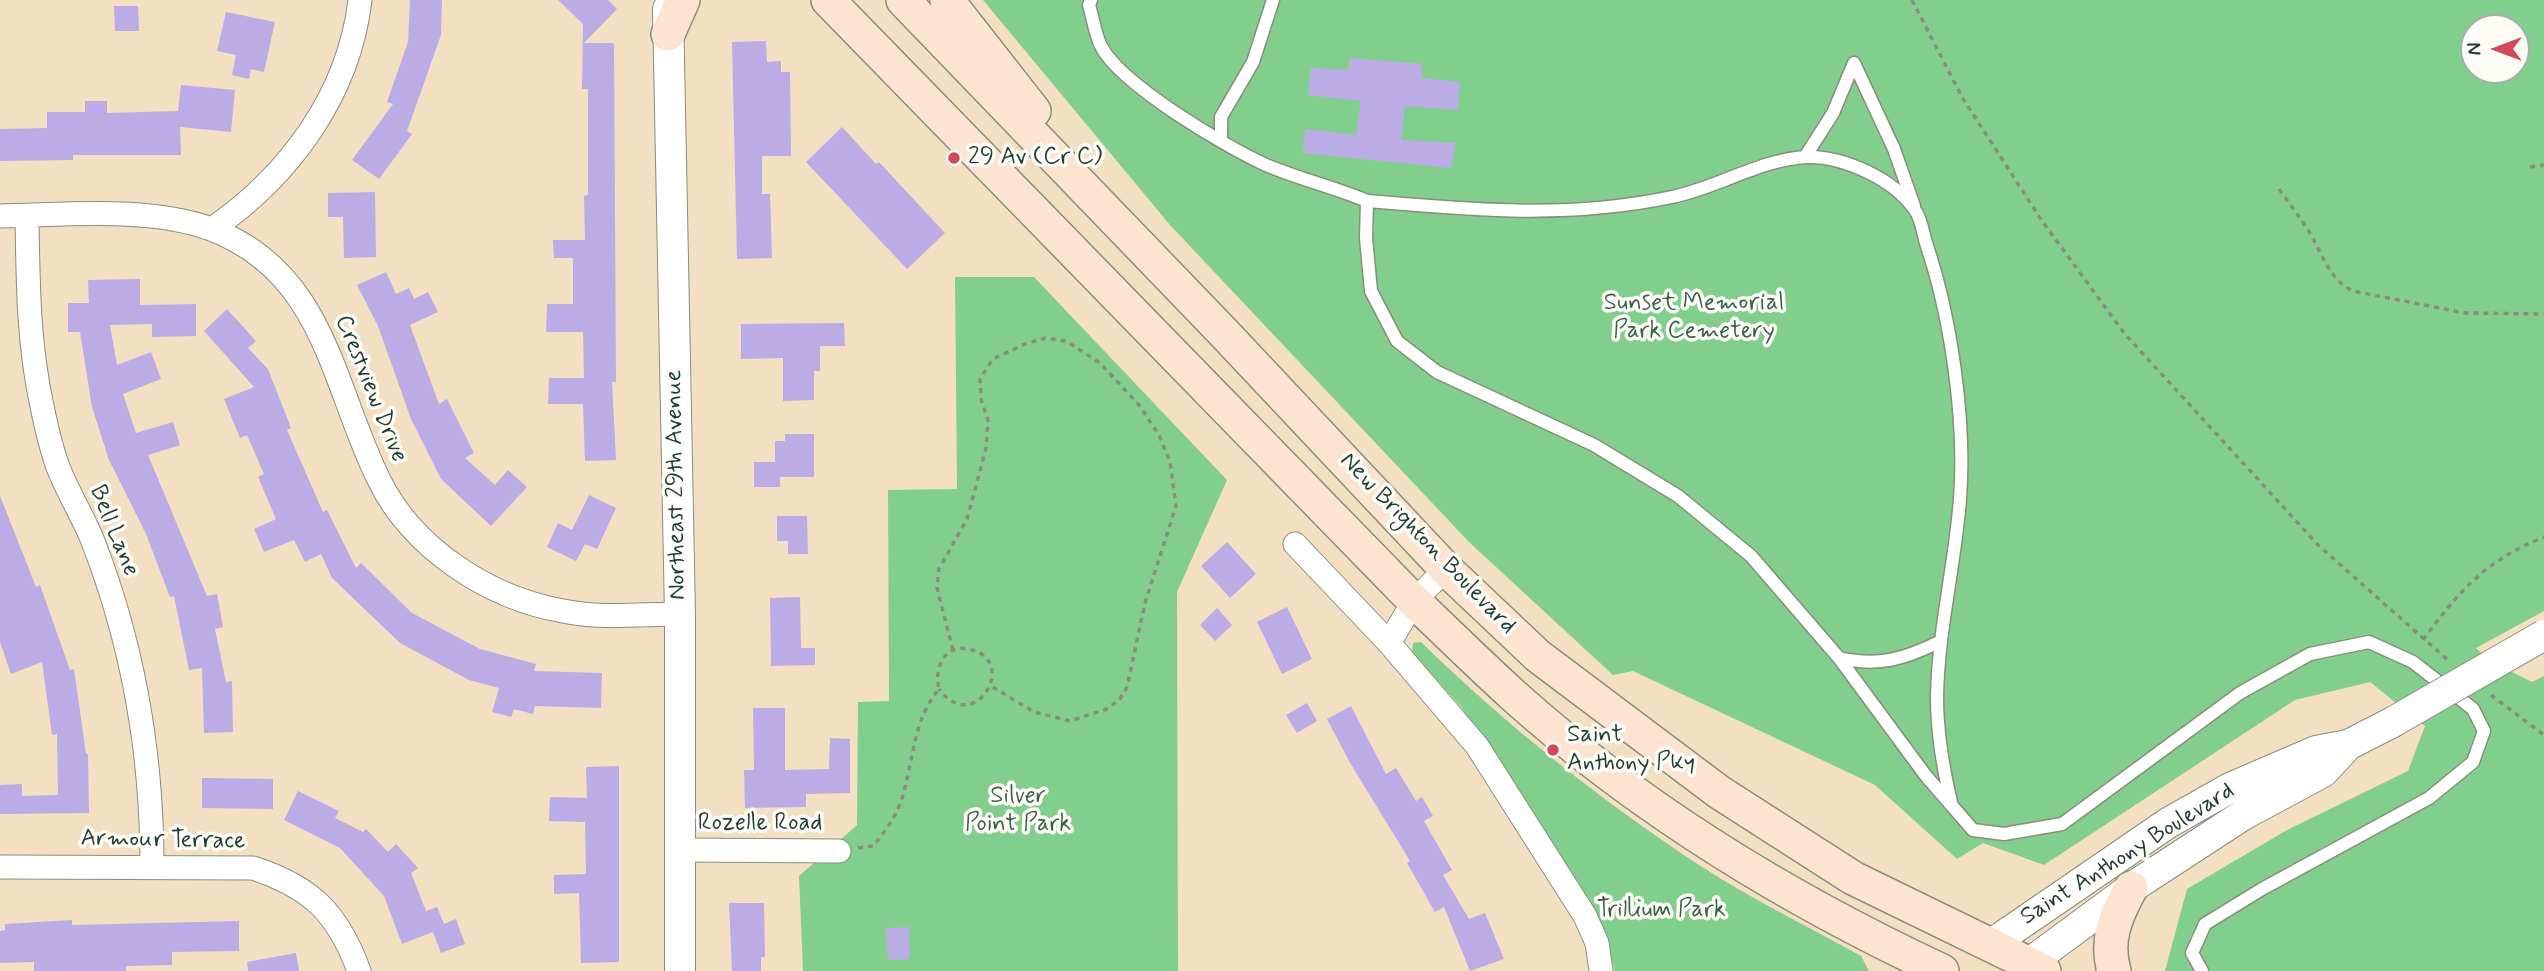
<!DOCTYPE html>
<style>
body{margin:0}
#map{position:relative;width:2544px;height:971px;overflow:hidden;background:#f3dfc2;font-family:Mynerve,sans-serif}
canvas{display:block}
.north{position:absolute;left:2460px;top:14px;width:70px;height:70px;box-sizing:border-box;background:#fdfcf7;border:2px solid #a4b0a9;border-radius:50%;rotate:270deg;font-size:19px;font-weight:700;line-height:28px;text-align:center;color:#1f3d34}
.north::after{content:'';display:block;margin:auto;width:24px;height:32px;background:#d1495b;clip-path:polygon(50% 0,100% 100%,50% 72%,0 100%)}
</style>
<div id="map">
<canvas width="2544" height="971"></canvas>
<div class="north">N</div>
</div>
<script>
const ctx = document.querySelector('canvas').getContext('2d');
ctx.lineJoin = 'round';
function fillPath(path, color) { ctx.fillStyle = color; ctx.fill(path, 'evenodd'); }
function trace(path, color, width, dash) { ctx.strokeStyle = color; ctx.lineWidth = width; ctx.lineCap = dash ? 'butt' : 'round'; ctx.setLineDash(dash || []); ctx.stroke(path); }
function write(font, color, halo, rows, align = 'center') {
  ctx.font = font + ' Mynerve,sans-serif'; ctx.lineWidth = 7; ctx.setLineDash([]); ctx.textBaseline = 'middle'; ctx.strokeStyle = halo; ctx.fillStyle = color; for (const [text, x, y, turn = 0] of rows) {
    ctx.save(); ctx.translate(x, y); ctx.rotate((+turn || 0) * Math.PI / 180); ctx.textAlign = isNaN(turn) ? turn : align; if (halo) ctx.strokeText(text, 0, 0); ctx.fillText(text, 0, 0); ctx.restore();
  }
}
const green = new Path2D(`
 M 983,0 L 2544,0 L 2544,611 L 2476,648 L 2490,661 L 2532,682 L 2544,676 L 2544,971 L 2165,971 L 2187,889 L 2287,830 L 2408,771 L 2425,726 L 2370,682 L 2295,700 L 2044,865 L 1983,843 L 1957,859 L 1875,785 L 1633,671 L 1613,675 L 1469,542 L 1170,225 ZM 2474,28 L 2516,28 L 2516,70 L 2474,70 Z
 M 955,277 L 1034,277 L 1227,480 L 1177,592 L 1178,971 L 803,971 L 799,876 L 857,825 L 858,702 L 889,701 L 888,490 L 957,489 Z
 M 1421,642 C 1506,725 1599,799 1699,865 C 1750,898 1807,926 1861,956 L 1869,971 L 1615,971 L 1601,924 L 1519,791 L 1461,707 L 1412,652 L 1413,643 Z`);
const building = new Path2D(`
 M 410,0 L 442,0 L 441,35 L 407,131 L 412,134 L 379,179 L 352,160 L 393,104 L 387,102 L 408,42 Z
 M 558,0 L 608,0 L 617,9 L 584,43 L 614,43 L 616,382 L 612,382 L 616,460 L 585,461 L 583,404 L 548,404 L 549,378 L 584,378 L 583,332 L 546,332 L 547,304 L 573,304 L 573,258 L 554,258 L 553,240 L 585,240 L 584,196 L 588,195 L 588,89 L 582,89 L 583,24 Z
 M 114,6 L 138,6 L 139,31 L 115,31 Z
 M 226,12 L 275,22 L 264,72 L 251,69 L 249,79 L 232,75 L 236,55 L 217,51 Z
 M 766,41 L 767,62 L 781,61 L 781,72 L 790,72 L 791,156 L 762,156 L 762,194 L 770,194 L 772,258 L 737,259 L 732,42 Z
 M 1349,58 L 1422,64 L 1422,78 L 1460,82 L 1458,110 L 1405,106 L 1401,140 L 1456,143 L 1451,168 L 1303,153 L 1305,129 L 1356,135 L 1361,101 L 1308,95 L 1311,68 L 1348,70 Z
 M 181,85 L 235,90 L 231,132 L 180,127 L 181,155 L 73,155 L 73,160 L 0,161 L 0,129 L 47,128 L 47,112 L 85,112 L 85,101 L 107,101 L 107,113 L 178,111 Z
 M 842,127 L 876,164 L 879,162 L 945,233 L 907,269 L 806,162 Z
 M 375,192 L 376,257 L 344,258 L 343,217 L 328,217 L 328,193 Z
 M 386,272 L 396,294 L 409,288 L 414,299 L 428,292 L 438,312 L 410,325 L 439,404 L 447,399 L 474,453 L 465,458 L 495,485 L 508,470 L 527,487 L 491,526 L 441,479 L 411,419 L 378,326 L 357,285 Z
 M 140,279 L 140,305 L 196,304 L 196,336 L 152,337 L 152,324 L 110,325 L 117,365 L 151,352 L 161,379 L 123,394 L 136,433 L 173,422 L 180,445 L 148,455 L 207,596 L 217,594 L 223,627 L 215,629 L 226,682 L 232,681 L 233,732 L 204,733 L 202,668 L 189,670 L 174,596 L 170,597 L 146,534 L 109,460 L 92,407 L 80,332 L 68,332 L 68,303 L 89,303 L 88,280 Z
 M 227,309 L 256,341 L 248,348 L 268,369 L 291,428 L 287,430 L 323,512 L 327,510 L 356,568 L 361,563 L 412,613 L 480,649 L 536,664 L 534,671 L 602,673 L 601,708 L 535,706 L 533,714 L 514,709 L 511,717 L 492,712 L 499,688 L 469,680 L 400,643 L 332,578 L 321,554 L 305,562 L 294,540 L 264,552 L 254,529 L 276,519 L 258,477 L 264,474 L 247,435 L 240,438 L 224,399 L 254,387 L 204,331 Z
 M 844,323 L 845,346 L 820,346 L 820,371 L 814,371 L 814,400 L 783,401 L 783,358 L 741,359 L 741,324 Z
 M 785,434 L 814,434 L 814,477 L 780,477 L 780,487 L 754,487 L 754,462 L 775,462 L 775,441 L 785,441 Z
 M 589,495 L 616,508 L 597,549 L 585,544 L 576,561 L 547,547 L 558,523 L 572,530 Z
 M 0,496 L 36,587 L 40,585 L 70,670 L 74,669 L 86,754 L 88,754 L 89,813 L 0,814 L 0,785 L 22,784 L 22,796 L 58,795 L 57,734 L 52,735 L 42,662 L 11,674 L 0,642 Z
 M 777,516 L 807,516 L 808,554 L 788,554 L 788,541 L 777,541 Z
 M 1227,542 L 1256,574 L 1230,598 L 1201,566 Z
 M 800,597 L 801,648 L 815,648 L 815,665 L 771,666 L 770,598 Z
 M 1287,607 L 1312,659 L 1282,674 L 1257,622 Z
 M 1217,608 L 1232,625 L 1215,641 L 1200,625 Z
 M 1307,703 L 1317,721 L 1297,733 L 1286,715 Z
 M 1351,706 L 1386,774 L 1396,768 L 1416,801 L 1422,797 L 1433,816 L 1424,821 L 1452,870 L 1443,875 L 1469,919 L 1485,913 L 1504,959 L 1470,971 L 1444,907 L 1435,912 L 1407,863 L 1410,861 L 1349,761 L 1327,719 Z
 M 753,708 L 785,708 L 785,770 L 829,769 L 830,738 L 850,739 L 850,793 L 806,794 L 806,807 L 745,808 L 744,770 L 754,770 Z
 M 619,766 L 619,962 L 581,963 L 579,893 L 554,894 L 554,875 L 586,874 L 585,822 L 549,821 L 550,797 L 587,798 L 586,767 Z
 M 202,778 L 273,779 L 273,809 L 202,808 Z
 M 298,791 L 339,811 L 335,818 L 363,832 L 366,829 L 388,852 L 396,844 L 418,868 L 411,873 L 426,911 L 437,907 L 444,924 L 456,919 L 465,944 L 441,953 L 433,932 L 402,944 L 384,896 L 340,848 L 284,820 Z
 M 729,903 L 764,903 L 765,957 L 761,957 L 761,971 L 732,971 Z
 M 72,920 L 72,925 L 239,921 L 239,951 L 172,952 L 172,965 L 126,966 L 126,971 L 34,971 L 34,962 L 0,963 L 0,931 L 5,930 L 5,924 Z
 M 909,927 L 910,959 L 888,960 L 886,928 Z
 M 296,953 L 299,971 L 248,971 L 247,962 Z`);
const path = new Path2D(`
 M 1912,0 L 1962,97 L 2040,218 L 2124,333 L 2318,545 L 2450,662
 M 2530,167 L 2544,165
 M 2279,189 C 2289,203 2299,216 2308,230 C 2322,252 2328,279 2353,291 L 2465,313 L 2544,314
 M 2423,640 C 2459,591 2486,560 2544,537
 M 953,650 L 937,588 L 939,569 L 967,519 L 986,448 L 988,420 L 981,399 L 980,379 L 993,359 L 1025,344 L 1046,338 L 1066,341 L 1100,363 L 1139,405 L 1159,435 L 1170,462 L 1176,506 L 1145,603 L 1127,687 L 1120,699 L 1107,709 L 1070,721 L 1034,712 L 991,686
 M 2491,695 L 2544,735
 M 858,848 L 873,846 C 885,832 898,814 903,795 C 914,758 913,720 939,689 C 934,670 943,644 968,649 C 1021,658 975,738 939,689`);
const service = new Path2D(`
 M 1091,0 L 1089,5 C 1093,18 1095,34 1101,46 C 1120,84 1226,147 1266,165 C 1299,179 1334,187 1367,201 L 1366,238 L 1371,291 L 1397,341 L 1437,372 L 1594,445 L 1678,496 L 1751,556 L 1839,658 L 1926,776 L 1973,830 L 2004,834 L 2062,824 L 2240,693 L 2310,654 L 2369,642 L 2413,662 L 2473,709 L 2484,731 L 2473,762 L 2429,798 L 2262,889 L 2205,924 L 2192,953 L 2202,971
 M 1854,63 L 1894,149 L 1914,206
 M 1221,140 L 1221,117 L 1253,62 L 1273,0
 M 1805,157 L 1833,113 L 1854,63
 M 1367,201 C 1473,210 1567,219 1672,197 C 1717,188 1761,159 1807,157 C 1843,156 1894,179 1915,210 C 1921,218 1923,233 1926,243 C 1951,317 1966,420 1960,499 C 1955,565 1938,631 1937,697 C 1937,733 1943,768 1951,802
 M 1839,658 C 1878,667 1905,659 1941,641`);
const minor = new Path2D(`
 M 0,216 C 65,215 150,206 211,229 C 325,272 332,385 379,480 C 413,549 489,598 563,611 C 600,619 642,614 680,614
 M 27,216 C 28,280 28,343 42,406 C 46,426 51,448 58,467 C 68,493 84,518 94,544 C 134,648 152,754 152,866
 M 212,229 C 289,176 349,95 360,0
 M 1295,544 L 1389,643 L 1477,746 L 1585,916 L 1597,943 L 1601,971
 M 1389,643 L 1414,601 L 1446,569
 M 680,850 L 839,851
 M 0,867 L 253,868 C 311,887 338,913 359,971`);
const tertiary = new Path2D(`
 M 668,9 L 680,614 L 680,971
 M 1990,945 L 2168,823 L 2230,788 L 2316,751 L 2348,745 L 2391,723
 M 2028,964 L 2131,888 L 2243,815 L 2323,772 L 2348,745`);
const secondary = new Path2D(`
 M 828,0 L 1414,601 C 1447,633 1480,665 1514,696 C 1639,808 1790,900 1942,971
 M 903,0 L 1223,332 L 1446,569 L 1538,656 L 1719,792 L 1853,878 L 2044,971
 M 947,0 L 1034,111
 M 668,34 L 683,0
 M 2114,971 C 2105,940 2116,915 2131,888`);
const tertiaryBridge = new Path2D(`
 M 2391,723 L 2544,635`);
const markers = [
 [954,158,7,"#d1495b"],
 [1553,750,7,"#d1495b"]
];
const poiNames = [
 ["29 Av (Cr C)",968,158],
 ["Saint",1567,736],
 ["Anthony Pky",1567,764]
];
const parkNames = [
 ["Sunset Memorial",1694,304],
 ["Park Cemetery",1694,332],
 ["Silver",1018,797],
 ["Point Park",1018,825],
 ["Trillium Park",1661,911]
];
const streetNames = [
 ["Crestview Drive",370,389,68],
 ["Northeast 29th Avenue",677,485,-91],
 ["Bell Lane",113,531,68],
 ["New Brighton Boulevard",1427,544,46],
 ["Rozelle Road",760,824],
 ["Armour Terrace",163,841,1],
 ["Saint Anthony Boulevard",2128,855,-32]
];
fillPath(green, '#82cf8d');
fillPath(building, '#bcace5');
trace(service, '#898e7b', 15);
trace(minor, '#898e7b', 25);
trace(tertiary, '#898e7b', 32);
trace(secondary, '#898e7b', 36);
trace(path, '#898e7b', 3.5, [5, 5]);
trace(service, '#fff', 12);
trace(minor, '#fff', 23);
trace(tertiary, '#fff', 30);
trace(secondary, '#fde4d1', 33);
trace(tertiaryBridge, '#898e7b', 32, []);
trace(tertiaryBridge, '#fff', 30);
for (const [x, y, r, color] of markers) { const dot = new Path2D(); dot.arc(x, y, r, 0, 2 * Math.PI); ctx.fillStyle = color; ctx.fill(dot); trace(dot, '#fdfcf7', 2.5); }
write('24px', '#1f3d34', '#fdfcf7', poiNames, 'left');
write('24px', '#38624a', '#fdfcf7', parkNames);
write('24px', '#1f3d34', '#fdfcf7', streetNames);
</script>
